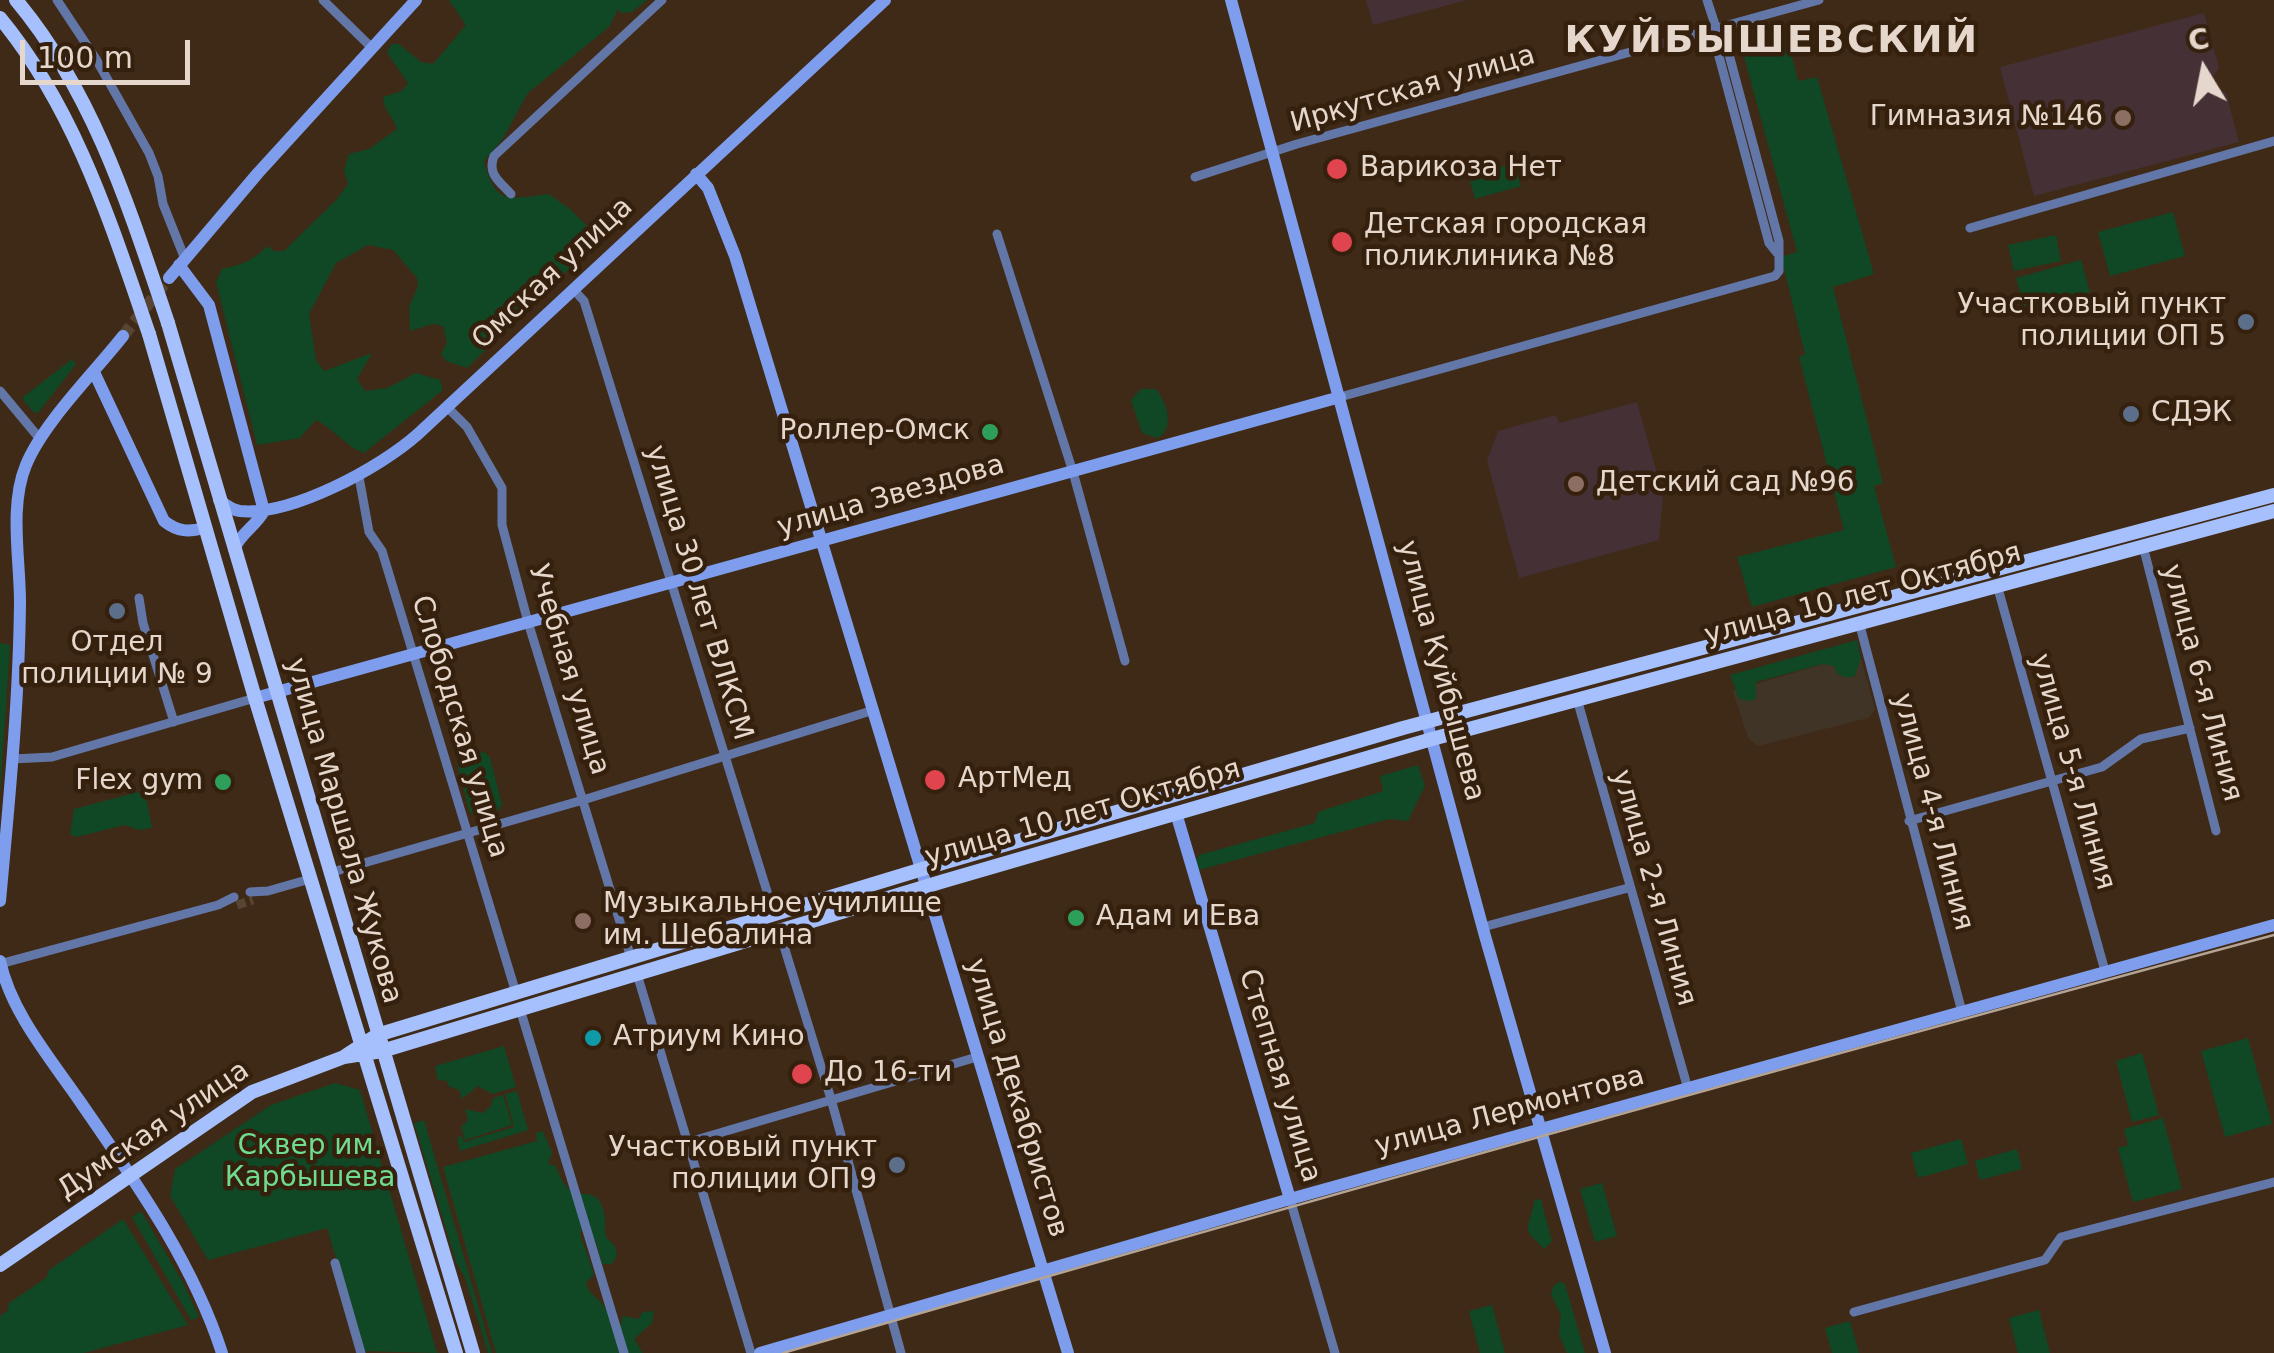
<!DOCTYPE html>
<meta charset="utf-8">
<style>
body{margin:0}
#map{position:relative;width:2274px;height:1353px;overflow:hidden;background:#3f2a17;font-family:"DejaVu Sans",sans-serif}
canvas{display:block}
.north{position:absolute;left:2154px;top:20px;width:100px;height:100px;-webkit-text-stroke:8px #35200d;paint-order:stroke;rotate:350deg;font-size:28px;font-weight:700;line-height:40px;text-align:center;color:#e5d7cb}
.north::after{content:'';display:block;margin:auto;width:35px;height:45px;background:#e5d7cb;clip-path:polygon(50% 0,100% 100%,50% 72%,0 100%)}
.scale{position:absolute;left:20px;top:40px;width:170px;height:45px;box-sizing:border-box;border:5px solid #e5d7cb;border-top:0;padding-left:12px;font-size:30px;line-height:35px;white-space:nowrap;color:#e5d7cb;-webkit-text-stroke:8px #35200d;paint-order:stroke}
</style>
<div id="map">
<canvas width="2274" height="1353"></canvas>
<div class="north">С</div>
<div class="scale">100 m</div>
</div>
<script>
const ctx = document.querySelector('canvas').getContext('2d');
ctx.lineJoin = 'round';
function fillPath(path, color) { ctx.fillStyle = color; ctx.fill(path, 'evenodd'); }
function trace(path, color, width, dash) { ctx.strokeStyle = color; ctx.lineWidth = width; ctx.lineCap = dash ? 'butt' : 'round'; ctx.setLineDash(dash || []); ctx.stroke(path); }
function write(font, color, halo, rows, align = 'center') {
  ctx.font = font + ' "DejaVu Sans",sans-serif'; ctx.lineWidth = 9; ctx.setLineDash([]); ctx.textBaseline = 'middle'; ctx.strokeStyle = halo; ctx.fillStyle = color; for (const [text, x, y, turn = 0] of rows) {
    ctx.save(); ctx.translate(x, y); ctx.rotate((+turn || 0) * Math.PI / 180); ctx.textAlign = isNaN(turn) ? turn : align; if (halo) ctx.strokeText(text, 0, 0); ctx.fillText(text, 0, 0); ctx.restore();
  }
}
const commercial = new Path2D(`
 M 1861,658 L 1875,710 L 1868,718 L 1758,746 L 1748,738 L 1733,691 L 1823,664 Z`);
const education = new Path2D(`
 M 1366,0 L 1467,0 L 1373,25 Z
 M 2204,13 L 2219,68 L 2212,78 L 2212,85 L 2226,93 L 2239,142 L 2034,196 L 2000,67 Z
 M 1637,402 L 1663,496 L 1659,540 L 1519,578 L 1487,461 L 1498,431 L 1556,415 L 1559,423 Z`);
const green = new Path2D(`
 M 449,0 L 647,0 L 632,12 L 621,13 L 618,9 L 609,27 L 528,93 L 502,140 L 484,161 C 496,208 511,198 549,194 L 570,209 L 600,239 L 467,368 L 446,361 L 441,354 L 447,343 L 443,326 L 433,324 L 410,331 L 409,307 L 418,286 L 417,278 L 393,250 L 368,245 L 336,263 L 309,314 L 316,360 L 324,371 L 372,353 L 357,379 L 365,391 L 387,388 L 416,373 L 440,380 L 443,390 L 364,453 C 345,446 334,429 316,420 L 300,438 L 257,445 L 216,282 L 222,269 C 241,265 253,261 267,246 L 274,251 L 284,251 L 336,200 L 348,184 L 344,171 L 349,154 L 369,149 L 397,129 C 394,117 383,110 383,97 L 402,91 L 408,83 L 387,53 L 391,44 L 399,44 L 421,62 L 433,64 L 466,25 Z
 M 1772,25 L 1787,36 L 1798,81 L 1817,77 L 1874,274 L 1833,287 L 1883,483 L 1874,486 L 1896,567 L 1752,607 L 1737,557 L 1844,530 L 1799,357 L 1805,354 L 1781,257 L 1797,252 L 1738,34 Z
 M 1514,163 L 1521,186 L 1475,199 L 1469,177 Z
 M 2173,212 L 2185,256 L 2110,276 L 2098,232 Z
 M 2056,235 L 2061,261 L 2014,271 L 2008,245 Z
 M 2081,260 L 2090,292 L 2025,310 L 2016,278 Z
 M 72,359 L 76,364 L 38,413 L 33,412 L 22,398 Z
 M 1141,389 L 1156,389 C 1167,403 1175,428 1158,438 L 1142,433 L 1131,400 Z
 M 1857,640 L 1861,658 L 1855,676 L 1848,678 L 1837,674 L 1834,666 L 1823,664 L 1756,682 L 1756,698 L 1751,701 L 1739,699 L 1730,675 Z
 M 0,643 L 10,645 L 0,796 Z
 M 484,752 L 490,757 L 502,805 L 497,811 L 475,816 L 469,811 L 457,763 L 462,757 Z
 M 1418,765 L 1425,786 L 1408,821 L 1389,819 L 1195,871 L 1194,863 L 1199,855 L 1315,823 L 1318,812 L 1383,791 L 1380,776 Z
 M 138,792 L 147,802 L 152,828 L 139,830 L 125,825 L 76,837 L 70,834 L 74,809 Z
 M 2248,1038 L 2272,1124 L 2225,1137 L 2201,1051 Z
 M 504,1046 L 516,1087 L 492,1094 L 478,1086 L 462,1099 L 459,1090 L 448,1086 L 447,1081 L 438,1080 L 435,1066 Z
 M 2142,1053 L 2159,1115 L 2132,1122 L 2116,1061 Z
 M 335,1083 L 360,1090 L 437,1353 L 364,1351 L 327,1228 L 208,1260 L 170,1196 L 175,1169 L 271,1105 Z
 M 517,1091 L 528,1130 L 460,1151 L 457,1139 L 461,1135 L 464,1142 L 514,1127 L 505,1094 Z
 M 503,1095 L 512,1125 L 465,1140 L 461,1127 L 468,1120 L 465,1109 L 483,1113 L 491,1106 L 493,1098 Z
 M 2163,1118 L 2182,1189 L 2133,1202 L 2118,1148 L 2128,1145 L 2124,1129 Z
 M 424,1120 L 492,1353 L 488,1353 L 465,1278 L 456,1262 L 414,1123 Z
 M 543,1131 L 552,1153 L 548,1164 L 556,1166 C 569,1209 592,1183 601,1204 C 607,1216 604,1226 606,1237 L 615,1246 L 617,1255 L 612,1264 L 602,1264 L 596,1242 L 583,1226 L 580,1234 L 594,1274 L 586,1283 C 590,1297 599,1297 606,1309 C 614,1321 615,1337 618,1350 L 626,1352 L 620,1327 L 623,1316 L 638,1319 L 643,1312 L 654,1311 L 652,1323 L 634,1339 L 643,1353 L 496,1353 L 443,1167 L 537,1141 L 536,1133 Z
 M 1961,1139 L 1968,1164 L 1918,1178 L 1911,1153 Z
 M 2017,1149 L 2022,1169 L 1980,1180 L 1975,1161 Z
 M 1602,1183 L 1617,1236 L 1595,1242 L 1580,1189 Z
 M 1535,1199 L 1541,1200 L 1552,1241 L 1545,1249 C 1519,1227 1529,1229 1535,1199 Z
 M 141,1211 L 182,1281 L 199,1317 L 191,1320 L 132,1217 Z
 M 123,1219 L 188,1325 L 84,1353 L 0,1353 L 0,1316 L 8,1310 L 9,1303 L 46,1278 L 49,1270 Z
 M 1561,1282 L 1565,1284 L 1585,1353 L 1567,1353 L 1559,1335 L 1561,1315 L 1551,1294 L 1554,1285 Z
 M 1492,1305 L 1505,1353 L 1480,1353 L 1469,1311 Z
 M 2039,1310 L 2050,1353 L 2018,1353 L 2009,1318 Z
 M 1850,1321 L 1859,1353 L 1832,1353 L 1825,1328 Z`);
const streetTunnel = new Path2D(`
 M 237,905 L 253,900`);
const secondaryTunnel = new Path2D(`
 M 123,336 L 169,278`);
const street = new Path2D(`
 M 57,0 L 96,59 L 149,153 L 158,176 L 163,204 L 185,259
 M 323,0 L 371,47
 M 1707,0 L 1720,40 L 1717,49 L 1769,243 L 1777,253
 M 1195,177 L 1297,144 L 1819,0
 M 511,194 C 499,181 487,174 494,156 L 662,0
 M 1970,228 L 2274,141
 M 997,234 L 1073,472 L 1125,661
 M 573,289 L 584,301 L 774,914
 M 0,391 L 40,439
 M 1340,397 L 1775,276 L 1779,271 L 1779,241 L 1727,47 L 1720,40
 M 447,407 L 467,427 L 502,488 L 502,525 L 528,622 L 631,958
 M 359,477 L 369,532 L 382,551 L 516,993
 M 2143,546 L 2216,831
 M 1997,585 L 2105,971
 M 139,598 L 143,623 L 174,722
 M 1859,622 L 1962,1012
 M 1577,699 L 1688,1089
 M 13,759 L 52,757 L 255,698
 M 1909,821 L 2102,767 L 2141,739 L 2190,728
 M 329,873 L 583,800 L 874,710
 M 250,892 L 268,891 L 310,879
 M 1483,927 L 1628,888
 M 779,930 L 831,1099 L 901,1353
 M 0,964 L 218,905 L 234,897
 M 637,974 L 751,1353
 M 520,1009 L 624,1353
 M 689,1142 L 977,1057
 M 1290,1199 L 1335,1353
 M 335,1263 L 361,1353
 M 1854,1312 L 2045,1260 L 2061,1237 L 2274,1182`);
const secondary = new Path2D(`
 M 1231,0 L 1485,936 L 1605,1353
 M 696,174 L 708,188 L 735,256 L 1068,1353
 M 179,265 L 209,305 L 264,511 C 256,526 241,533 234,549
 M 169,278 L 258,173 L 416,0
 M 94,372 L 164,521 C 178,532 188,532 205,528
 M 219,500 C 226,505 232,510 240,511 C 291,516 380,468 418,434 L 885,0
 M 255,698 L 1340,397
 M 1176,813 L 1290,1199
 M 0,901 C 9,802 19,702 20,602 C 20,559 9,506 26,465 C 43,423 94,373 123,336
 M 0,961 C 11,1012 50,1058 79,1100 C 134,1180 192,1260 222,1353
 M 760,1353 L 1290,1199 L 2274,925`);
const primary = new Path2D(`
 M 168,323 L 473,1353
 M 149,334 L 255,698 L 456,1353
 M 345,1056 L 377,1035 L 939,864 L 1403,728 L 2274,495
 M 0,1265 L 252,1092 L 344,1057 L 382,1051 L 944,881 L 1432,739 L 2274,511`);
const tram = new Path2D(`
 M 783,1353 C 1279,1209 1775,1069 2274,935`);
const primaryBridge = new Path2D(`
 M 16,0 C 94,93 130,210 168,323
 M 0,18 C 76,110 111,224 149,334`);
const markers = [
 [2123,118,10,"#8d6e63"],
 [1337,169,12,"#e0444e"],
 [1342,242,12,"#e0444e"],
 [2246,322,10,"#5c6f8a"],
 [2131,414,10,"#5c6f8a"],
 [990,432,10,"#2e9e5b"],
 [1576,484,10,"#8d6e63"],
 [117,611,10,"#5c6f8a"],
 [935,780,12,"#e0444e"],
 [223,782,10,"#2e9e5b"],
 [1076,918,10,"#2e9e5b"],
 [583,921,10,"#8d6e63"],
 [593,1038,10,"#0f9aa8"],
 [802,1074,12,"#e0444e"],
 [897,1165,10,"#5c6f8a"]
];
const streetNames = [
 ["Иркутская улица",1413,90,-16],
 ["Омская улица",553,274,-43],
 ["улица Звездова",891,497,-16],
 ["улица 30 лет ВЛКСМ",698,593,73],
 ["улица 10 лет Октября",1863,595,-15],
 ["Учебная улица",568,670,73],
 ["улица Куйбышева",1440,671,75],
 ["улица 6-я Линия",2201,683,75],
 ["Слободская улица",459,727,73],
 ["улица 5-я Линия",2072,772,74],
 ["улица 4-я Линия",1932,812,75],
 ["улица 10 лет Октября",1083,814,-16],
 ["улица Маршала Жукова",343,831,74],
 ["улица 2-я Линия",1653,888,74],
 ["Степная улица",1279,1076,73],
 ["улица Декабристов",1016,1098,73],
 ["улица Лермонтова",1510,1112,-15],
 ["Думская улица",154,1131,-34]
];
const poiNames = [
 ["Гимназия №146",2103,118,"right"],
 ["Варикоза Нет",1360,169],
 ["Детская городская",1364,226],
 ["поликлиника №8",1364,258],
 ["Участковый пункт",2226,306,"right"],
 ["полиции ОП 5",2226,338,"right"],
 ["СДЭК",2151,414],
 ["Роллер-Омск",970,432,"right"],
 ["Детский сад №96",1596,484],
 ["Отдел",117,644,"center"],
 ["полиции № 9",117,676,"center"],
 ["АртМед",958,780],
 ["Flex gym",203,782,"right"],
 ["Музыкальное училище",603,905],
 ["им. Шебалина",603,937],
 ["Адам и Ева",1096,918],
 ["Атриум Кино",613,1038],
 ["До 16-ти",824,1074],
 ["Участковый пункт",877,1149,"right"],
 ["полиции ОП 9",877,1181,"right"]
];
const parkNames = [
 ["Сквер им.",310,1147],
 ["Карбышева",310,1179]
];
const districtNames = [
 ["КУЙБЫШЕВСКИЙ",1772,42]
];
fillPath(commercial, '#403426');
fillPath(education, '#453035');
fillPath(green, '#104724');
trace(streetTunnel, '#584432', 9, [9, 4.5]);
trace(secondaryTunnel, '#584432', 12, [12, 6]);
trace(street, '#6277a8', 9);
trace(secondary, '#7e9eed', 12);
trace(primary, '#a6c0fd', 14);
trace(tram, '#b4a496', 2.5);
trace(primaryBridge, '#a6c0fd', 14);
for (const [x, y, r, color] of markers) { const dot = new Path2D(); dot.arc(x, y, r, 0, 2 * Math.PI); ctx.fillStyle = color; ctx.fill(dot); trace(dot, '#35200d', 4); }
write('28px', '#e5d7cb', '#35200d', streetNames);
write('28px', '#e5d7cb', '#35200d', poiNames, 'left');
write('28px', '#6fdc90', '#35200d', parkNames);
ctx.letterSpacing = '2.5px';
write('bold 38px', '#e5d7cb', '#35200d', districtNames);
ctx.letterSpacing = '0px';
</script>
